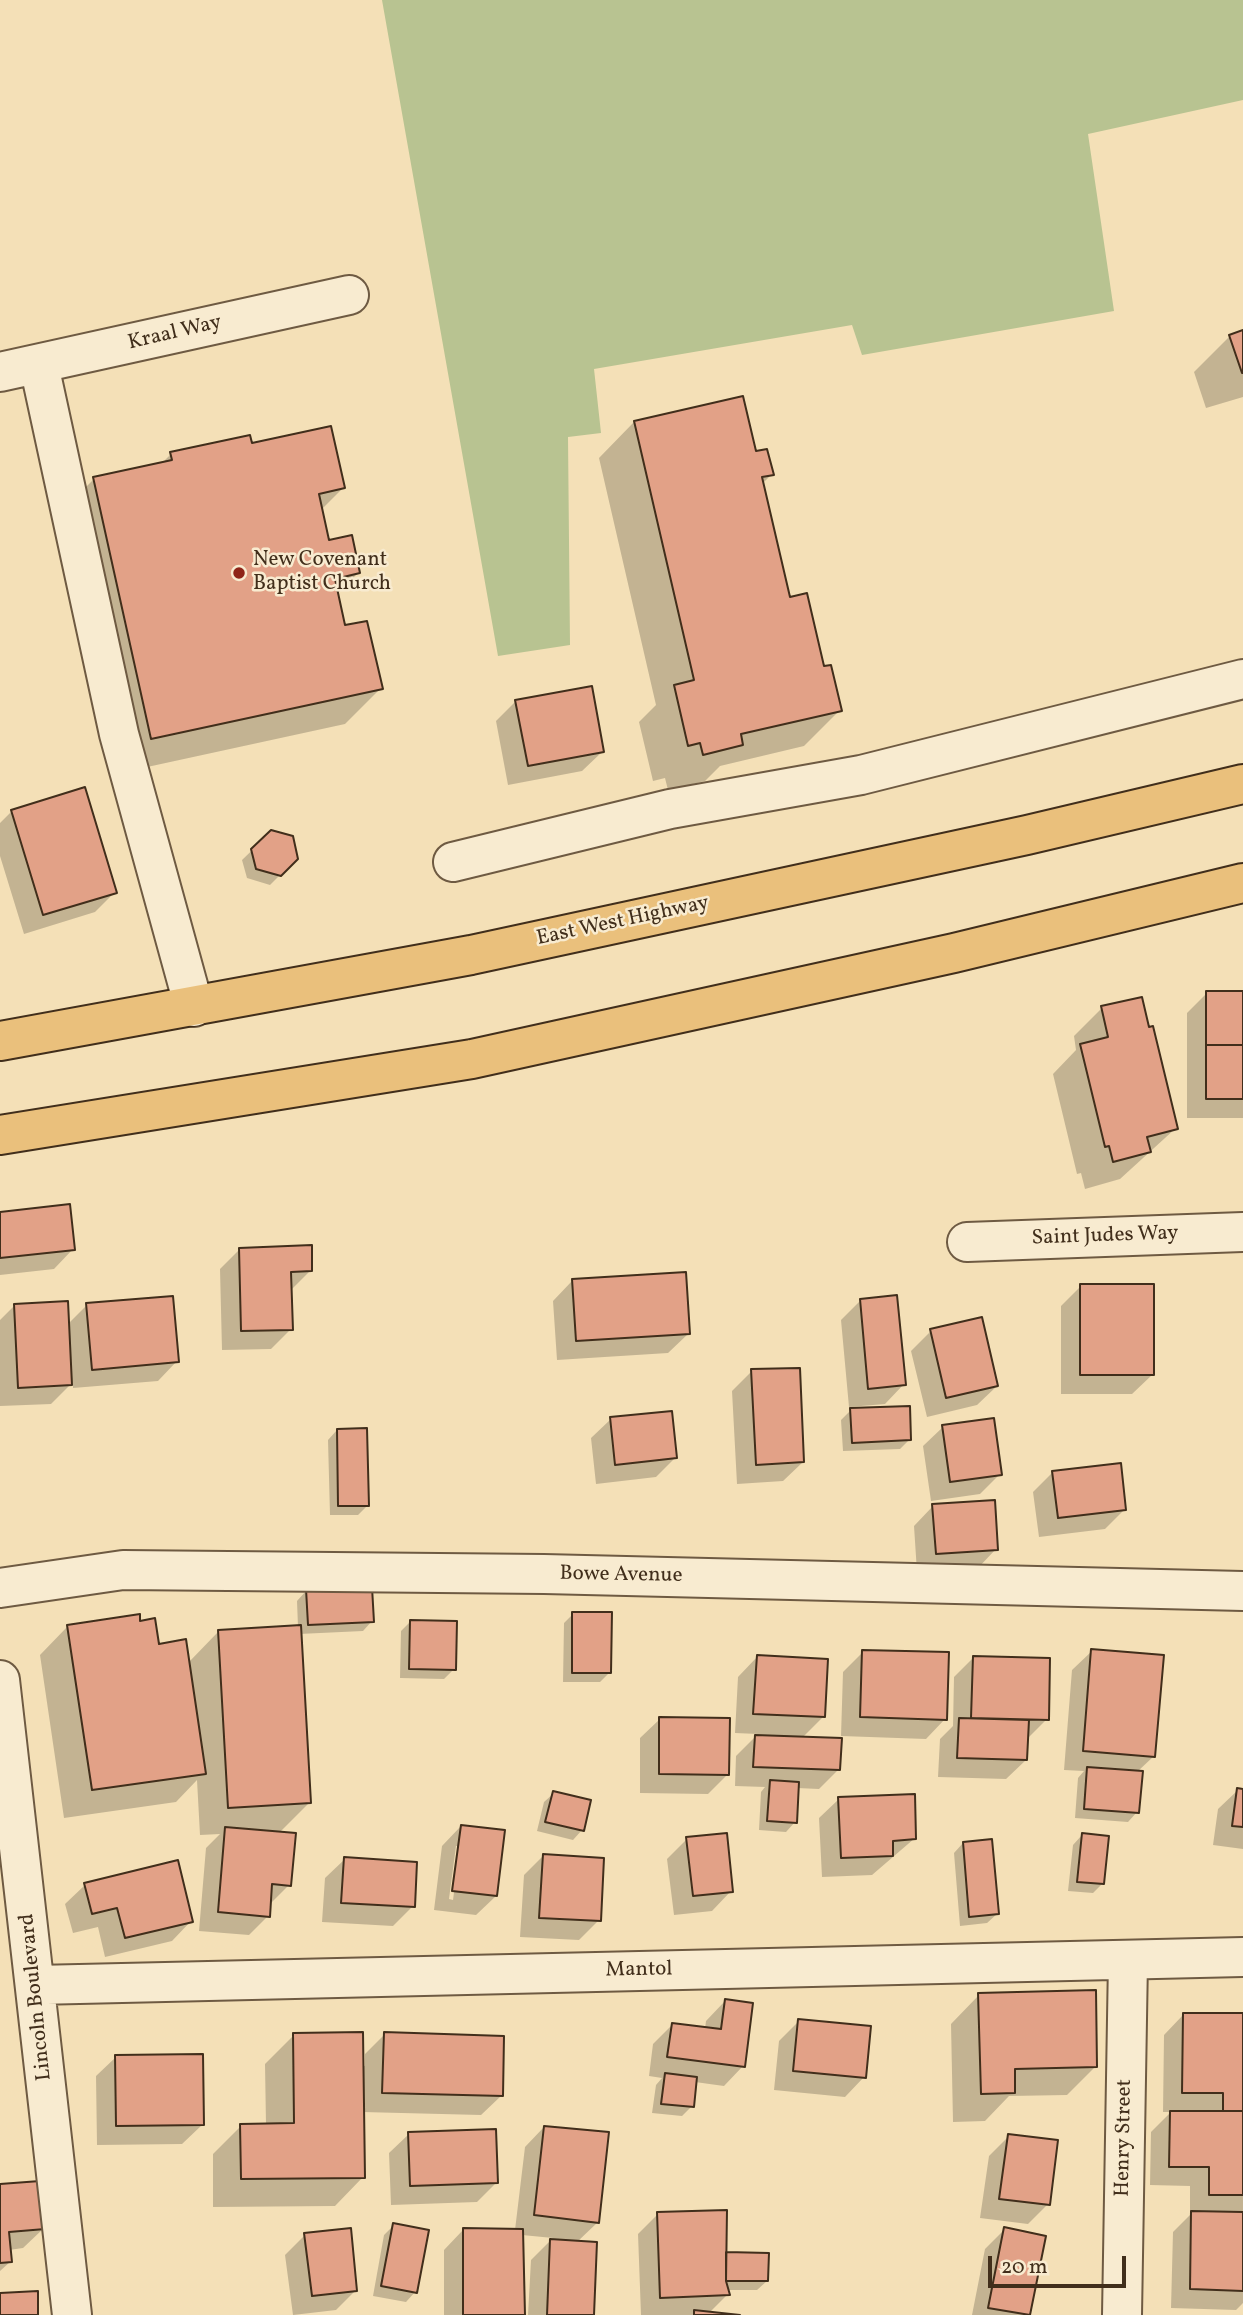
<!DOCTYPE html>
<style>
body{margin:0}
#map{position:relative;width:1243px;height:2315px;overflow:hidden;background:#f4e0b7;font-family:Vollkorn,serif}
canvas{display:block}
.scale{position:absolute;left:988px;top:2256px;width:138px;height:32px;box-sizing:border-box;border:4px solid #412e1b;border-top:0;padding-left:9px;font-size:21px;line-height:24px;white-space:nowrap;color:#412e1b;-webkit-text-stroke:5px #f8ebd0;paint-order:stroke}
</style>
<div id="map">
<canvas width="1243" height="2315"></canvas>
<div class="scale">20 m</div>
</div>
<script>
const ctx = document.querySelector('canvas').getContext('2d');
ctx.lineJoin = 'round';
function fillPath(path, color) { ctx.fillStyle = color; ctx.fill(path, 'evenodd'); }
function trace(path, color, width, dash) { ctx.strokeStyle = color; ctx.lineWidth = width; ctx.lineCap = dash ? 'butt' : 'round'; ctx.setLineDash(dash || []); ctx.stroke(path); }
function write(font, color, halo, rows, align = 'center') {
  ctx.font = font + ' Vollkorn,serif'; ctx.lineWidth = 5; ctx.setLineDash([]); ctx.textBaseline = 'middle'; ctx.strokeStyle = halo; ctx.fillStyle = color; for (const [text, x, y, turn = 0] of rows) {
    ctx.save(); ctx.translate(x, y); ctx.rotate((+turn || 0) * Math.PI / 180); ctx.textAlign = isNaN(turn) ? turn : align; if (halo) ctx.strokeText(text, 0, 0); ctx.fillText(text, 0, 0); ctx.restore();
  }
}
const green = new Path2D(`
 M 382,0 L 1243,0 L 1243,100 L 1088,134 L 1114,311 L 862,355 L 852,325 L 594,369 L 601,433 L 568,437 L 570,645 L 498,656 Z`);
const shadow = new Path2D(`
 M 1243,332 L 1243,397 L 1206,408 L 1194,372 L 1230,336 Z
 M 634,422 L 754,453 L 772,474 L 762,484 L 789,599 L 840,710 L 804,746 L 720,766 L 705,781 L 668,790 L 665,778 L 653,781 L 639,722 L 656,705 L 599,458 Z
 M 250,445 L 343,488 L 321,510 L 328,542 L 359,572 L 337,594 L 344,627 L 381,688 L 345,724 L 115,774 L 58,515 L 94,479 L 160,465 L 171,454 Z
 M 516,701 L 602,752 L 582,771 L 508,785 L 496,721 Z
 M 12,811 L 115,892 L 95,912 L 24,934 L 0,856 L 0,823 Z
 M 271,832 L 296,859 L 270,885 L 247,878 L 242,860 Z
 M 1207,993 L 1243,993 L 1243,1118 L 1187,1118 L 1187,1013 Z
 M 1102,1008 L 1176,1128 L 1120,1179 L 1085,1189 L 1081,1173 L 1077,1174 L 1053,1074 L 1076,1050 L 1074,1036 Z
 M 0,1214 L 73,1249 L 54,1269 L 0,1275 Z
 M 240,1249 L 311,1270 L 291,1290 L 291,1329 L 271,1349 L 222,1350 L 220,1269 Z
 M 572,1281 L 688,1334 L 668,1353 L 557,1360 L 553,1301 Z
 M 1081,1286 L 1152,1375 L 1132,1394 L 1061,1394 L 1061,1306 Z
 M 860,1301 L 904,1384 L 885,1404 L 849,1407 L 841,1320 Z
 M 15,1305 L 67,1325 L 87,1305 L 177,1361 L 158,1381 L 73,1388 L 73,1382 L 51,1404 L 0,1406 L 0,1320 Z
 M 931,1331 L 997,1386 L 977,1405 L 927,1417 L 911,1351 Z
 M 752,1371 L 803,1462 L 783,1481 L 737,1484 L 732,1391 Z
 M 851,1410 L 909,1440 L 900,1449 L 843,1451 L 841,1420 Z
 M 611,1419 L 676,1457 L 656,1477 L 596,1484 L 591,1438 Z
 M 943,1427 L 1000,1474 L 980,1494 L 931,1501 L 923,1446 Z
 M 337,1430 L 368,1505 L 358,1515 L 330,1515 L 328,1440 Z
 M 1053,1472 L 1124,1510 L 1105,1529 L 1039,1537 L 1033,1492 Z
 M 933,1506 L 996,1549 L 977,1569 L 917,1572 L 914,1526 Z
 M 306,1591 L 372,1621 L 363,1631 L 299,1634 L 309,1803 L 279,1833 L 289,1885 L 269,1905 L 268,1916 L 249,1935 L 199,1931 L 206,1848 L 220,1834 L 200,1835 L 197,1780 L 176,1802 L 64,1818 L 40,1655 L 68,1626 L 139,1623 L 158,1646 L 188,1663 L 219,1631 L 298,1627 L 297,1601 Z
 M 573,1614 L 609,1673 L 600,1682 L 563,1682 L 564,1623 Z
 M 411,1621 L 454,1669 L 444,1679 L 400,1678 L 401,1631 Z
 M 1092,1651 L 1154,1756 L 1137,1772 L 1137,1812 L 1128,1822 L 1075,1818 L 1078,1778 L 1084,1771 L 1064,1770 L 1072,1670 Z
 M 863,1652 L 945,1719 L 926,1739 L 841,1736 L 843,1672 Z
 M 757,1657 L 823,1717 L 802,1738 L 839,1769 L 819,1789 L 797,1788 L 795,1822 L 786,1832 L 759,1830 L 761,1792 L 765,1787 L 735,1786 L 736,1756 L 758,1734 L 735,1733 L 738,1677 Z
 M 974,1657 L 1047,1719 L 1026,1740 L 1026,1760 L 1006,1779 L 938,1777 L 940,1739 L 953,1726 L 954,1677 Z
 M 660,1719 L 728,1774 L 708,1794 L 640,1793 L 640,1738 Z
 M 1238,1790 L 1243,1790 L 1243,1849 L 1213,1845 L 1218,1809 Z
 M 554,1793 L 582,1830 L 573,1840 L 537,1831 L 544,1802 Z
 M 839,1799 L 915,1838 L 872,1875 L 822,1877 L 819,1818 Z
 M 461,1826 L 496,1896 L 476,1915 L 434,1910 L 442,1846 ZM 456,1846 L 460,1846 L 453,1900 L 449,1899 Z
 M 1082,1835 L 1102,1884 L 1093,1893 L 1068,1891 L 1073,1845 Z
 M 687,1839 L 731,1891 L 712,1911 L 674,1915 L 667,1859 Z
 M 963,1843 L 997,1914 L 987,1923 L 960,1926 L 954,1853 Z
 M 543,1856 L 599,1920 L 579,1940 L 520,1937 L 524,1875 Z
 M 345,1859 L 413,1906 L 393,1926 L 322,1922 L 325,1878 Z
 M 85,1885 L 191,1921 L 172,1941 L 105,1957 L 98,1927 L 73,1933 L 65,1904 Z
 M 979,1995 L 1096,2066 L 1067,2095 L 1009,2096 L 985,2121 L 953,2122 L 951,2024 Z
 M 725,2001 L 743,2066 L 724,2086 L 695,2082 L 692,2106 L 682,2116 L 652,2113 L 656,2085 L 662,2078 L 649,2076 L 653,2044 L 672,2025 L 705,2029 L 706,2021 Z
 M 1183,2015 L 1243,2015 L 1243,2303 L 1236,2310 L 1171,2308 L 1173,2232 L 1190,2215 L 1190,2186 L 1150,2185 L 1151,2132 L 1171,2112 L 1163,2112 L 1164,2035 Z
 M 799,2021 L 864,2077 L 845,2097 L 774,2090 L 779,2041 Z
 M 385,2034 L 501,2096 L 481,2115 L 362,2112 L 363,2177 L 335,2206 L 213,2207 L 213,2154 L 241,2126 L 266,2125 L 265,2064 L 294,2035 L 365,2066 L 365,2054 Z
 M 116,2057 L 202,2125 L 182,2144 L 97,2145 L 96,2076 Z
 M 544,2127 L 598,2222 L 577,2242 L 593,2315 L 528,2315 L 531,2260 L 553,2238 L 522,2235 L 523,2315 L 444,2315 L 444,2250 L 463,2230 L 515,2230 L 525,2147 Z
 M 409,2134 L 497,2182 L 477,2202 L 391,2205 L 389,2153 Z
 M 1009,2136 L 1048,2204 L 1028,2224 L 980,2218 L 989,2156 Z
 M 0,2186 L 43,2229 L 23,2248 L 9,2250 L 10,2262 L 0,2271 Z
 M 658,2214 L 726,2254 L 767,2281 L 757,2290 L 728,2290 L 728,2294 L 709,2313 L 726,2315 L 641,2315 L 638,2234 Z
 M 394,2225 L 415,2292 L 406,2302 L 373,2296 L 384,2235 Z
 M 1005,2229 L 1044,2238 L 1028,2315 L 972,2315 L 985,2249 Z
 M 305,2235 L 356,2290 L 336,2310 L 293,2315 L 285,2255 Z`);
const building = new Path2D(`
 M 1243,330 L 1243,373 L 1242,373 L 1229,335 Z
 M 743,396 L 756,451 L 767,449 L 774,475 L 762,477 L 790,597 L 807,593 L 824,666 L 831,665 L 842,711 L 741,734 L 743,745 L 703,755 L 700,743 L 688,746 L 674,685 L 694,680 L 634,421 Z
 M 331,426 L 345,488 L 319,494 L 329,540 L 352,535 L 360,573 L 335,579 L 345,625 L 367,621 L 383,689 L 151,739 L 93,477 L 172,460 L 170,452 L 250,435 L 252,443 Z
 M 592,686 L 604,752 L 528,766 L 515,700 Z
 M 85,787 L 117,893 L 43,915 L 11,810 Z
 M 271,830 L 293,836 L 298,859 L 281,876 L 256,869 L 251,849 Z
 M 1206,991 L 1243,991 L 1243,1045 L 1206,1045 Z
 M 1142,997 L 1149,1027 L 1153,1026 L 1178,1129 L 1147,1137 L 1151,1152 L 1113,1162 L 1109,1146 L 1105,1147 L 1080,1044 L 1108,1037 L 1101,1006 Z
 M 1206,1045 L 1243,1045 L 1243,1099 L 1206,1099 Z
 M 70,1204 L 75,1250 L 0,1258 L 0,1212 Z
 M 312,1245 L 312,1271 L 291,1272 L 293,1330 L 241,1331 L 239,1248 Z
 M 686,1272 L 690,1334 L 576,1341 L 572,1279 Z
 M 1080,1284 L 1154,1284 L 1154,1375 L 1080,1375 Z
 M 897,1295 L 906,1385 L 868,1389 L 860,1299 Z
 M 173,1296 L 179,1362 L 92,1370 L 86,1303 Z
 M 68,1301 L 72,1385 L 18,1388 L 14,1304 Z
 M 982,1317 L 998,1386 L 946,1398 L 930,1329 Z
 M 800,1368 L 804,1462 L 756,1465 L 751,1369 Z
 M 910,1406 L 911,1440 L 852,1443 L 850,1408 Z
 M 672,1411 L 677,1458 L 615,1465 L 610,1417 Z
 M 994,1418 L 1002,1475 L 950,1482 L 942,1425 Z
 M 367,1428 L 369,1506 L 338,1506 L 337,1429 Z
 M 1121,1463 L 1126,1510 L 1058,1518 L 1052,1471 Z
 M 995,1500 L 998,1550 L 936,1554 L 932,1504 Z
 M 372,1587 L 374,1622 L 308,1625 L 306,1589 Z
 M 572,1612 L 612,1612 L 611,1673 L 572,1673 Z
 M 140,1614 L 140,1621 L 155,1618 L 159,1644 L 186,1639 L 206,1774 L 92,1790 L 67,1625 Z
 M 410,1620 L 457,1621 L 456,1670 L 409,1669 Z
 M 301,1625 L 311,1803 L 228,1808 L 218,1630 Z
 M 1091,1649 L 1164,1655 L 1155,1757 L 1083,1751 Z
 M 862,1650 L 949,1652 L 947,1720 L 860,1717 Z
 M 757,1655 L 828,1659 L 825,1717 L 753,1714 Z
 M 973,1656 L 1050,1658 L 1049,1720 L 971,1718 Z
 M 659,1717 L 730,1718 L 729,1775 L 659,1774 Z
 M 959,1718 L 1029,1720 L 1027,1760 L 957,1758 Z
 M 755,1735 L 842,1738 L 840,1770 L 753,1767 Z
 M 1087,1767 L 1143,1771 L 1139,1813 L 1084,1809 Z
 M 770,1780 L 799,1782 L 797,1823 L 767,1821 Z
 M 1237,1788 L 1243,1789 L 1243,1827 L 1232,1826 Z
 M 553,1791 L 591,1800 L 584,1831 L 545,1822 Z
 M 915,1794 L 916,1839 L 893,1841 L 893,1856 L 841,1858 L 838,1797 Z
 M 461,1825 L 505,1830 L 497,1896 L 452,1891 Z
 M 225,1827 L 296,1833 L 291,1886 L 272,1884 L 270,1917 L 218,1912 Z
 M 727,1833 L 733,1892 L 693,1896 L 686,1837 Z
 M 1082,1833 L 1109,1836 L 1104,1884 L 1077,1882 Z
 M 992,1839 L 999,1914 L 969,1917 L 963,1842 Z
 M 543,1854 L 604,1858 L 601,1921 L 539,1918 Z
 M 344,1857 L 417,1862 L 415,1907 L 341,1903 Z
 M 178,1860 L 193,1922 L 125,1938 L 117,1908 L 92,1914 L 84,1883 Z
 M 1096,1990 L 1097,2067 L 1015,2069 L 1015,2093 L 981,2094 L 978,1993 Z
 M 725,1999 L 753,2003 L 745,2067 L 667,2057 L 672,2023 L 721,2029 Z
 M 1183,2013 L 1243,2013 L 1243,2111 L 1223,2111 L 1223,2093 L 1182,2093 Z
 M 798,2019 L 871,2026 L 866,2078 L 793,2071 Z
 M 363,2032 L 365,2178 L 241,2179 L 240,2124 L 294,2123 L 293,2033 Z
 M 384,2032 L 504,2036 L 503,2096 L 382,2093 Z
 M 203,2054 L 204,2125 L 116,2126 L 115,2055 Z
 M 665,2073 L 697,2077 L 694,2107 L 661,2104 Z
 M 1170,2111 L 1243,2111 L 1243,2195 L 1209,2195 L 1209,2167 L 1169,2167 Z
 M 544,2126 L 609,2132 L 599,2223 L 534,2215 Z
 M 496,2129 L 498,2183 L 410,2186 L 408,2132 Z
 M 1008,2134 L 1058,2140 L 1050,2205 L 999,2199 Z
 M 40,2181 L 45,2229 L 9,2232 L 12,2262 L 0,2263 L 0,2184 Z
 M 727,2210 L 726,2281 L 730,2295 L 660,2298 L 657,2212 Z
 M 1191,2211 L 1243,2212 L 1243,2291 L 1190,2289 Z
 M 393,2223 L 429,2230 L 417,2293 L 381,2286 Z
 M 1004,2227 L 1046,2236 L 1030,2315 L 988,2308 Z
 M 351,2228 L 357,2291 L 312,2296 L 304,2233 Z
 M 463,2228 L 523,2229 L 525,2315 L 463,2315 Z
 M 550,2239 L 597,2242 L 594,2315 L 547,2315 Z
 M 726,2252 L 769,2253 L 768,2281 L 726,2281 Z
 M 38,2291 L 38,2315 L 0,2315 L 0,2293 Z
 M 694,2310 L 740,2315 L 694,2315 Z`);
const minor = new Path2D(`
 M 39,365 L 119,734 L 194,1007
 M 0,372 L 349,295
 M 453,862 L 670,809 L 861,775 L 1243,679
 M 967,1242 L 1243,1232
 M 0,1588 L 123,1570 L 544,1574 L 1243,1591
 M 0,1680 L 72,2315
 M 36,1985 L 1243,1957
 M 1122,2315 L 1128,1960`);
const highway = new Path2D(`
 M 0,1041 L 471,955 L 1027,835 L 1243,784
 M 0,1135 L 472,1059 L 954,953 L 1243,883`);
const markers = [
 [239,573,7,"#8f2418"]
];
const streetNames = [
 ["Kraal Way",175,334,-13],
 ["East West Highway",623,922,-12],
 ["Saint Judes Way",1105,1237,-2],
 ["Bowe Avenue",621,1576,1],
 ["Mantol",639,1971,-1],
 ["Lincoln Boulevard",37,1997,-96],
 ["Henry Street",1125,2138,-89]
];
const poiNames = [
 ["New Covenant",253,561],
 ["Baptist Church",253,585]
];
fillPath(green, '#b8c391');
fillPath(shadow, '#0003');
fillPath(building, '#e2a187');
trace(building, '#412e1b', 2);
trace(minor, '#6e5a42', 42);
trace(highway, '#412e1b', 42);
trace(minor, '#f8ebd0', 38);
trace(highway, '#eac07c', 38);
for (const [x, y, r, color] of markers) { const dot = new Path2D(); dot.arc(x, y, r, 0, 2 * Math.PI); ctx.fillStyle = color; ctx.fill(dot); trace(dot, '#f8ebd0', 2.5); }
write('21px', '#412e1b', '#f8ebd0', streetNames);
write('21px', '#412e1b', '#f8ebd0', poiNames, 'left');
</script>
